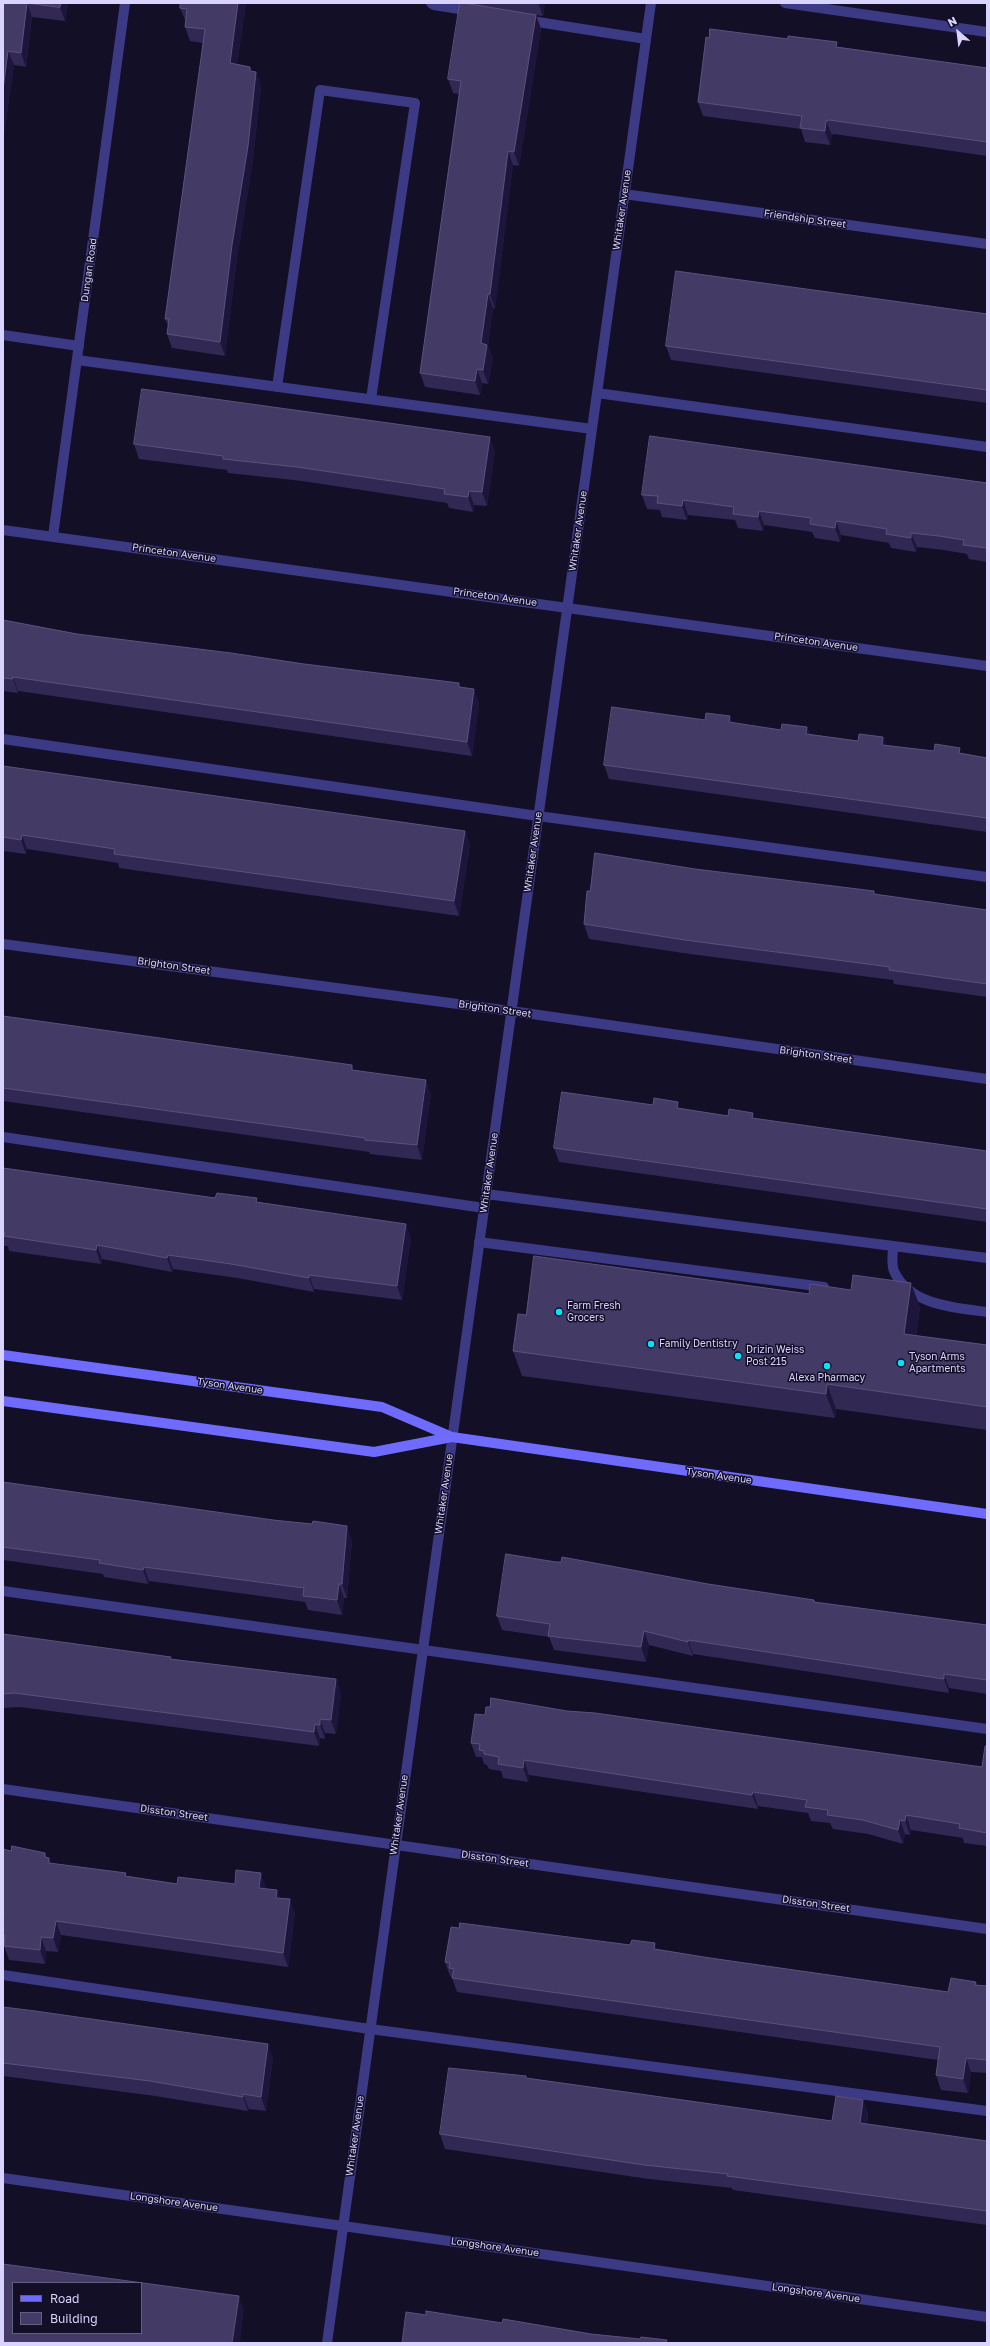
<!DOCTYPE html>
<style>
body{margin:0}
#map{position:relative;width:990px;height:2346px;overflow:hidden;background:#130f26;font-family:"Golos Text",sans-serif}
canvas{display:block}
.frame{position:absolute;inset:0;border:4px solid #d9d4ff;pointer-events:none}
.legend{position:absolute;left:12px;top:2282px;width:130px;height:52px;box-sizing:border-box;background:#130f26;border:1px solid #625e7d;margin:0;padding:5px 7px;list-style:none;font-size:12px;color:#d9d4ff}
.legend li{display:flex;align-items:center;gap:8px;height:20px}
.legend b{width:20px;border:1px solid #625e7d}
.north{position:absolute;left:938px;top:12px;width:40px;height:40px;-webkit-text-stroke:3px #130f26;paint-order:stroke;rotate:332deg;font-size:11px;font-weight:700;line-height:16px;text-align:center;color:#d9d4ff}
.north::after{content:'';display:block;margin:auto;width:14px;height:18px;background:#d9d4ff;clip-path:polygon(50% 0,100% 100%,50% 72%,0 100%)}
</style>
<div id="map">
<canvas width="990" height="2346"></canvas>
<div class="frame"></div>
<ul class="legend">
<li><b style="height:5px;background:#6f6bff"></b>Road</li>
<li><b style="height:11px;background:#433a66"></b>Building</li>
</ul>
<div class="north">N</div>
</div>
<script>
const ctx = document.querySelector('canvas').getContext('2d');
ctx.lineJoin = 'round';
function trace(path, color, width, dash) { ctx.strokeStyle = color; ctx.lineWidth = width; ctx.lineCap = dash ? 'butt' : 'round'; ctx.setLineDash(dash || []); ctx.stroke(path); }
function fillPath(path, color) { ctx.fillStyle = color; ctx.fill(path, 'evenodd'); }
function write(font, color, halo, rows, align = 'center') {
  ctx.font = font + ' "Golos Text",sans-serif'; ctx.lineWidth = 3; ctx.setLineDash([]); ctx.textBaseline = 'middle'; ctx.strokeStyle = halo; ctx.fillStyle = color; for (const [text, x, y, turn = 0] of rows) {
    ctx.save(); ctx.translate(x, y); ctx.rotate((+turn || 0) * Math.PI / 180); ctx.textAlign = isNaN(turn) ? turn : align; if (halo) ctx.strokeText(text, 0, 0); ctx.fillText(text, 0, 0); ctx.restore();
  }
}
const lane = new Path2D(`
 M 431,3 L 434,5 L 472,11
 M 785,3 L 987,32
 M 525,20 L 646,39
 M 3,335 L 79,346
 M 77,360 L 592,429
 M 277,387 L 320,90 L 415,103 L 371,399
 M 597,393 L 987,447
 M 3,739 L 538,816 L 987,877
 M 3,1137 L 484,1208
 M 486,1194 L 987,1258
 M 479,1242 L 824,1287
 M 893,1247 C 893,1254 891,1265 894,1271 C 909,1305 955,1308 987,1312
 M 3,1591 L 987,1729
 M 3,1975 L 370,2029 L 987,2111`);
const street = new Path2D(`
 M 624,194 L 987,244
 M 3,530 L 987,666
 M 53,536 L 125,3
 M 3,944 L 511,1011 L 987,1079
 M 3,1789 L 987,1929
 M 3,2178 L 987,2317
 M 327,2343 L 651,3`);
const secondary = new Path2D(`
 M 3,1355 L 382,1407 L 452,1437 L 987,1514
 M 3,1401 L 374,1452 L 452,1437`);
const wall = new Path2D(`
 M 3,3 L 68,3 L 65,21 L 32,17 L 26,67 L 14,65 L 3,141 Z
 M 181,3 L 246,3 L 237,64 L 250,67 L 252,72 L 256,72 L 261,86 L 253,160 L 237,259 L 225,356 L 172,348 L 167,334 L 168,326 L 165,319 L 203,43 L 190,41 L 185,27 L 186,22 L 180,8 Z
 M 467,3 L 545,3 L 543,16 L 536,15 L 541,29 L 519,166 L 513,165 L 495,309 L 493,308 L 488,345 L 493,359 L 488,384 L 482,383 L 480,395 L 425,387 L 420,373 L 459,94 L 453,93 L 448,79 Z
 M 709,38 L 839,47 L 987,68 L 987,156 L 834,134 L 832,135 L 830,145 L 805,142 L 801,129 L 703,116 L 698,102 Z
 M 987,314 L 987,403 L 671,360 L 666,346 Z
 M 134,444 L 495,451 L 487,506 L 474,505 L 473,512 L 449,508 L 447,503 L 302,481 L 228,473 L 227,470 L 139,459 Z
 M 987,483 L 987,562 L 969,559 L 967,554 L 944,550 L 917,547 L 916,552 L 891,548 L 889,543 L 841,535 L 840,542 L 815,538 L 812,532 L 764,525 L 763,531 L 738,528 L 735,520 L 688,515 L 687,520 L 662,517 L 660,510 L 647,509 L 642,495 Z
 M 3,620 L 77,634 L 304,664 L 461,687 L 479,703 L 472,756 L 18,691 L 18,693 L 3,691 Z
 M 730,716 L 732,723 L 781,730 L 807,727 L 810,734 L 858,741 L 883,737 L 886,745 L 934,751 L 962,753 L 987,758 L 987,832 L 609,779 L 604,765 L 705,720 Z
 M 3,766 L 465,831 L 470,845 L 459,916 L 119,868 L 118,863 L 27,849 L 26,854 L 3,851 Z
 M 695,869 L 987,910 L 987,997 L 894,984 L 893,980 L 690,954 L 589,939 L 584,924 L 590,891 Z
 M 3,1016 L 431,1094 L 422,1160 L 370,1154 L 369,1152 L 3,1101 Z
 M 653,1105 L 680,1108 L 728,1116 L 755,1119 L 987,1151 L 987,1222 L 559,1162 L 554,1148 Z
 M 3,1168 L 215,1198 L 258,1202 L 411,1238 L 402,1300 L 314,1289 L 314,1292 L 237,1278 L 173,1269 L 172,1272 L 102,1259 L 101,1264 L 9,1251 L 8,1246 L 3,1246 Z
 M 809,1294 L 920,1307 L 916,1336 L 987,1345 L 987,1430 L 836,1409 L 835,1418 L 522,1376 L 513,1351 L 526,1315 Z
 M 3,1482 L 352,1540 L 347,1598 L 344,1598 L 342,1615 L 308,1610 L 305,1602 L 149,1581 L 148,1584 L 104,1577 L 103,1574 L 3,1560 Z
 M 556,1562 L 814,1600 L 815,1602 L 987,1625 L 987,1694 L 949,1688 L 949,1693 L 693,1654 L 693,1656 L 649,1645 L 646,1662 L 554,1650 L 549,1637 L 502,1630 L 497,1616 Z
 M 3,1634 L 171,1659 L 336,1679 L 341,1694 L 336,1734 L 325,1733 L 325,1739 L 320,1738 L 319,1746 L 20,1707 L 3,1708 Z
 M 567,1711 L 982,1767 L 987,1746 L 987,1846 L 964,1843 L 963,1838 L 911,1830 L 910,1835 L 905,1834 L 903,1844 L 868,1834 L 833,1829 L 830,1823 L 811,1821 L 808,1813 L 758,1806 L 758,1809 L 529,1775 L 528,1782 L 503,1778 L 501,1771 L 489,1769 L 487,1765 L 484,1764 L 482,1757 L 476,1757 L 471,1743 L 485,1715 Z
 M 3,1849 L 47,1858 L 51,1864 L 177,1884 L 266,1888 L 266,1889 L 277,1890 L 280,1898 L 295,1913 L 288,1967 L 61,1935 L 58,1952 L 46,1951 L 45,1964 L 9,1960 L 4,1946 L 4,1944 L 3,1941 Z
 M 657,1949 L 710,1958 L 948,1992 L 976,1982 L 977,1985 L 987,1986 L 987,2073 L 971,2072 L 968,2093 L 941,2090 L 936,2075 L 938,2060 L 457,1992 L 452,1978 L 452,1977 L 450,1976 L 445,1962 Z
 M 3,2007 L 273,2058 L 266,2111 L 249,2109 L 248,2111 L 155,2096 L 3,2076 Z
 M 527,2078 L 832,2121 L 863,2100 L 868,2114 L 867,2124 L 987,2141 L 987,2225 L 733,2190 L 732,2188 L 649,2179 L 445,2149 L 440,2134 Z`);
const shadedWall = new Path2D(`
 M 27,3 L 32,17 L 26,67 L 21,53 Z
 M 61,3 L 68,3 L 65,21 L 60,7 Z
 M 238,3 L 246,3 L 235,77 L 230,63 Z
 M 538,3 L 545,3 L 543,16 Z
 M 536,15 L 541,29 L 519,166 L 514,152 Z
 M 8,51 L 14,65 L 3,141 L 3,90 Z
 M 250,67 L 255,81 L 256,72 L 261,86 L 253,160 L 237,259 L 225,356 L 220,342 Z
 M 826,121 L 832,135 L 830,145 L 825,131 Z
 M 508,151 L 513,165 L 495,309 L 490,294 Z
 M 488,294 L 493,308 L 488,345 L 493,359 L 488,384 L 483,370 L 481,343 Z
 M 477,369 L 482,383 L 480,395 L 475,381 Z
 M 490,437 L 495,451 L 487,506 L 482,492 Z
 M 469,491 L 474,505 L 473,512 L 468,497 Z
 M 683,500 L 688,515 L 687,520 L 682,506 Z
 M 759,511 L 764,525 L 763,531 L 758,517 Z
 M 836,521 L 841,535 L 840,542 L 835,528 Z
 M 911,533 L 917,547 L 916,552 L 911,538 Z
 M 13,677 L 18,691 L 18,693 L 13,679 Z
 M 474,689 L 479,703 L 472,756 L 467,742 Z
 M 730,716 L 735,730 L 729,722 Z
 M 807,727 L 812,741 L 806,734 Z
 M 883,737 L 888,751 L 882,745 Z
 M 465,831 L 470,845 L 459,916 L 454,901 Z
 M 22,835 L 27,849 L 26,854 L 21,840 Z
 M 426,1080 L 431,1094 L 422,1160 L 417,1145 Z
 M 678,1102 L 683,1116 L 677,1108 Z
 M 753,1113 L 758,1127 L 752,1118 Z
 M 406,1224 L 411,1238 L 402,1300 L 397,1286 Z
 M 97,1245 L 102,1259 L 101,1264 L 96,1250 Z
 M 168,1255 L 173,1269 L 172,1272 L 167,1258 Z
 M 309,1275 L 314,1289 L 314,1292 L 309,1278 Z
 M 911,1283 L 920,1307 L 913,1358 L 904,1334 Z
 M 827,1384 L 836,1409 L 835,1418 L 826,1394 Z
 M 347,1526 L 352,1540 L 347,1598 L 342,1584 Z
 M 144,1567 L 149,1581 L 148,1584 L 143,1570 Z
 M 339,1584 L 344,1598 L 342,1615 L 337,1600 Z
 M 644,1631 L 649,1645 L 646,1662 L 641,1647 Z
 M 688,1640 L 693,1654 L 693,1656 L 688,1642 Z
 M 944,1674 L 949,1688 L 949,1693 L 944,1679 Z
 M 336,1679 L 341,1694 L 336,1734 L 331,1720 Z
 M 320,1719 L 325,1733 L 325,1739 L 320,1725 Z
 M 315,1724 L 320,1738 L 319,1746 L 314,1732 Z
 M 524,1760 L 529,1775 L 528,1782 L 523,1768 Z
 M 753,1792 L 758,1806 L 758,1809 L 752,1795 Z
 M 906,1815 L 911,1830 L 910,1835 L 905,1821 Z
 M 900,1820 L 905,1834 L 903,1844 L 898,1830 Z
 M 45,1853 L 49,1862 L 49,1858 L 54,1872 L 45,1857 Z
 M 261,1873 L 266,1888 L 265,1902 L 259,1888 Z
 M 277,1890 L 283,1904 L 276,1898 Z
 M 290,1899 L 295,1913 L 288,1967 L 283,1953 Z
 M 56,1921 L 61,1935 L 58,1952 L 53,1938 Z
 M 41,1937 L 46,1951 L 45,1964 L 40,1950 Z
 M 655,1943 L 660,1958 L 654,1949 Z
 M 268,2044 L 273,2058 L 266,2111 L 261,2097 Z
 M 966,2058 L 971,2072 L 968,2093 L 963,2079 Z
 M 243,2094 L 249,2109 L 248,2111 L 243,2097 Z
 M 863,2100 L 868,2114 L 865,2138 L 860,2123 Z
 M 239,2296 L 244,2310 L 240,2343 L 232,2343 Z`);
const building = new Path2D(`
 M 3,3 L 27,3 L 21,53 L 8,51 L 3,90 Z
 M 27,3 L 61,3 L 60,7 Z
 M 181,3 L 238,3 L 230,63 L 250,67 L 250,71 L 256,72 L 248,146 L 232,245 L 220,342 L 167,334 L 169,319 L 165,319 L 205,29 L 185,27 L 187,9 L 180,8 Z
 M 460,3 L 464,3 L 536,15 L 514,152 L 508,151 L 490,294 L 488,294 L 481,343 L 487,345 L 483,370 L 477,369 L 475,381 L 420,373 L 461,81 L 448,79 Z
 M 710,29 L 788,39 L 788,36 L 837,42 L 836,47 L 987,68 L 987,142 L 829,120 L 826,121 L 825,131 L 800,128 L 802,116 L 698,102 L 706,37 L 709,38 Z
 M 676,271 L 987,314 L 987,390 L 666,346 Z
 M 142,389 L 490,437 L 482,492 L 469,491 L 468,497 L 444,494 L 445,489 L 297,467 L 223,459 L 223,456 L 134,444 Z
 M 650,436 L 987,483 L 987,548 L 963,545 L 964,540 L 939,536 L 911,533 L 911,538 L 886,534 L 887,529 L 836,521 L 835,528 L 810,524 L 811,518 L 759,511 L 758,517 L 733,514 L 734,507 L 683,500 L 682,506 L 657,503 L 658,496 L 642,495 Z
 M 3,620 L 77,634 L 231,653 L 304,664 L 459,683 L 459,687 L 474,689 L 467,742 L 13,677 L 13,679 L 3,678 Z
 M 612,707 L 705,720 L 706,713 L 730,716 L 729,722 L 781,730 L 782,724 L 807,727 L 806,734 L 858,741 L 859,734 L 883,737 L 882,745 L 934,751 L 935,744 L 960,748 L 959,753 L 987,758 L 987,818 L 604,765 Z
 M 3,766 L 465,831 L 454,901 L 114,854 L 115,849 L 22,835 L 21,840 L 3,837 Z
 M 595,853 L 695,869 L 874,891 L 874,894 L 987,910 L 987,984 L 889,970 L 890,967 L 685,940 L 584,924 L 587,891 L 590,891 Z
 M 3,1016 L 352,1065 L 352,1070 L 426,1080 L 417,1145 L 365,1140 L 365,1138 L 3,1088 Z
 M 562,1092 L 653,1105 L 654,1098 L 678,1102 L 677,1108 L 728,1116 L 729,1109 L 753,1113 L 752,1118 L 987,1151 L 987,1209 L 554,1148 Z
 M 3,1168 L 215,1198 L 217,1193 L 257,1198 L 256,1202 L 406,1224 L 397,1286 L 309,1275 L 309,1278 L 231,1264 L 168,1255 L 167,1258 L 97,1245 L 96,1250 L 4,1236 L 5,1232 L 3,1232 Z
 M 534,1256 L 809,1294 L 810,1284 L 851,1290 L 853,1275 L 911,1283 L 904,1334 L 987,1345 L 987,1407 L 827,1384 L 826,1394 L 513,1351 L 518,1314 L 526,1315 Z
 M 3,1482 L 273,1520 L 312,1524 L 313,1521 L 347,1526 L 342,1584 L 339,1584 L 337,1600 L 303,1596 L 304,1588 L 144,1567 L 143,1570 L 99,1563 L 100,1560 L 3,1547 Z
 M 506,1554 L 556,1562 L 561,1562 L 562,1557 L 708,1584 L 814,1600 L 814,1602 L 987,1625 L 987,1680 L 944,1674 L 944,1679 L 688,1640 L 688,1642 L 644,1631 L 641,1647 L 548,1636 L 550,1624 L 497,1616 Z
 M 3,1634 L 171,1657 L 170,1659 L 336,1679 L 331,1720 L 320,1719 L 320,1725 L 315,1724 L 314,1732 L 14,1693 L 3,1694 Z
 M 491,1698 L 567,1711 L 595,1713 L 982,1767 L 985,1746 L 987,1746 L 987,1833 L 959,1828 L 960,1824 L 906,1815 L 905,1821 L 900,1820 L 898,1830 L 863,1820 L 827,1815 L 828,1810 L 805,1807 L 807,1800 L 753,1792 L 752,1795 L 524,1760 L 523,1768 L 498,1764 L 499,1757 L 484,1754 L 484,1751 L 479,1750 L 480,1744 L 471,1743 L 475,1714 L 485,1715 L 486,1707 L 490,1707 Z
 M 12,1846 L 45,1853 L 45,1857 L 49,1858 L 49,1863 L 126,1873 L 125,1876 L 177,1884 L 178,1877 L 235,1884 L 236,1870 L 261,1873 L 259,1888 L 277,1890 L 276,1898 L 290,1899 L 283,1953 L 56,1921 L 53,1938 L 41,1937 L 40,1950 L 4,1946 L 5,1935 L 3,1935 L 3,1920 L 4,1914 L 3,1914 L 3,1849 L 11,1851 Z
 M 460,1923 L 630,1945 L 632,1940 L 655,1943 L 654,1949 L 710,1958 L 948,1992 L 951,1978 L 976,1982 L 975,1985 L 987,1986 L 987,2060 L 966,2058 L 963,2079 L 936,2075 L 940,2047 L 452,1978 L 454,1969 L 449,1968 L 450,1963 L 445,1962 L 451,1927 L 459,1928 Z
 M 3,2007 L 35,2011 L 268,2044 L 261,2097 L 243,2094 L 243,2097 L 150,2081 L 3,2063 Z
 M 449,2068 L 526,2076 L 526,2078 L 832,2121 L 836,2096 L 863,2100 L 860,2123 L 987,2141 L 987,2211 L 727,2176 L 728,2174 L 644,2165 L 440,2134 Z
 M 3,2264 L 239,2296 L 232,2343 L 3,2343 ZM 13,2283 L 141,2283 L 141,2333 L 13,2333 Z
 M 426,2311 L 502,2323 L 503,2319 L 591,2334 L 640,2339 L 641,2337 L 667,2340 L 666,2343 L 402,2343 L 406,2312 L 426,2315 Z`);
const markers = [
 [559,1312,4,"#00e5ff"],
 [651,1344,4,"#00e5ff"],
 [738,1356,4,"#00e5ff"],
 [901,1363,4,"#00e5ff"],
 [827,1366,4,"#00e5ff"]
];
const streetNames = [
 ["Whitaker Avenue",622,210,-82],
 ["Friendship Street",805,219,8],
 ["Dungan Road",89,270,-82],
 ["Whitaker Avenue",578,531,-82],
 ["Princeton Avenue",174,553,8],
 ["Princeton Avenue",495,597,8],
 ["Princeton Avenue",816,642,8],
 ["Whitaker Avenue",533,852,-82],
 ["Brighton Street",174,966,8],
 ["Brighton Street",495,1009,8],
 ["Brighton Street",816,1055,8],
 ["Whitaker Avenue",489,1173,-82],
 ["Tyson Avenue",230,1386,8],
 ["Tyson Avenue",719,1476,8],
 ["Whitaker Avenue",444,1494,-82],
 ["Disston Street",174,1813,8],
 ["Whitaker Avenue",399,1815,-82],
 ["Disston Street",495,1859,8],
 ["Disston Street",816,1904,8],
 ["Whitaker Avenue",355,2136,-82],
 ["Longshore Avenue",174,2202,8],
 ["Longshore Avenue",495,2247,8],
 ["Longshore Avenue",816,2293,8]
];
const poiNames = [
 ["Farm Fresh",567,1306],
 ["Grocers",567,1318],
 ["Family Dentistry",659,1344],
 ["Drizin Weiss",746,1350],
 ["Post 215",746,1362],
 ["Tyson Arms",909,1357],
 ["Apartments",909,1369],
 ["Alexa Pharmacy",827,1378,"center"]
];
trace(lane, '#3d3a85', 10);
trace(street, '#3d3a85', 10);
trace(secondary, '#6f6bff', 10);
fillPath(wall, '#312854');
fillPath(shadedWall, '#1d163a');
fillPath(building, '#433a66');
trace(building, '#5a527e', 1);
for (const [x, y, r, color] of markers) { const dot = new Path2D(); dot.arc(x, y, r, 0, 2 * Math.PI); ctx.fillStyle = color; ctx.fill(dot); trace(dot, '#130f26', 1.5); }
write('10px', '#d9d4ff', '#130f26', streetNames);
write('10px', '#d9d4ff', '#130f26', poiNames, 'left');
</script>
